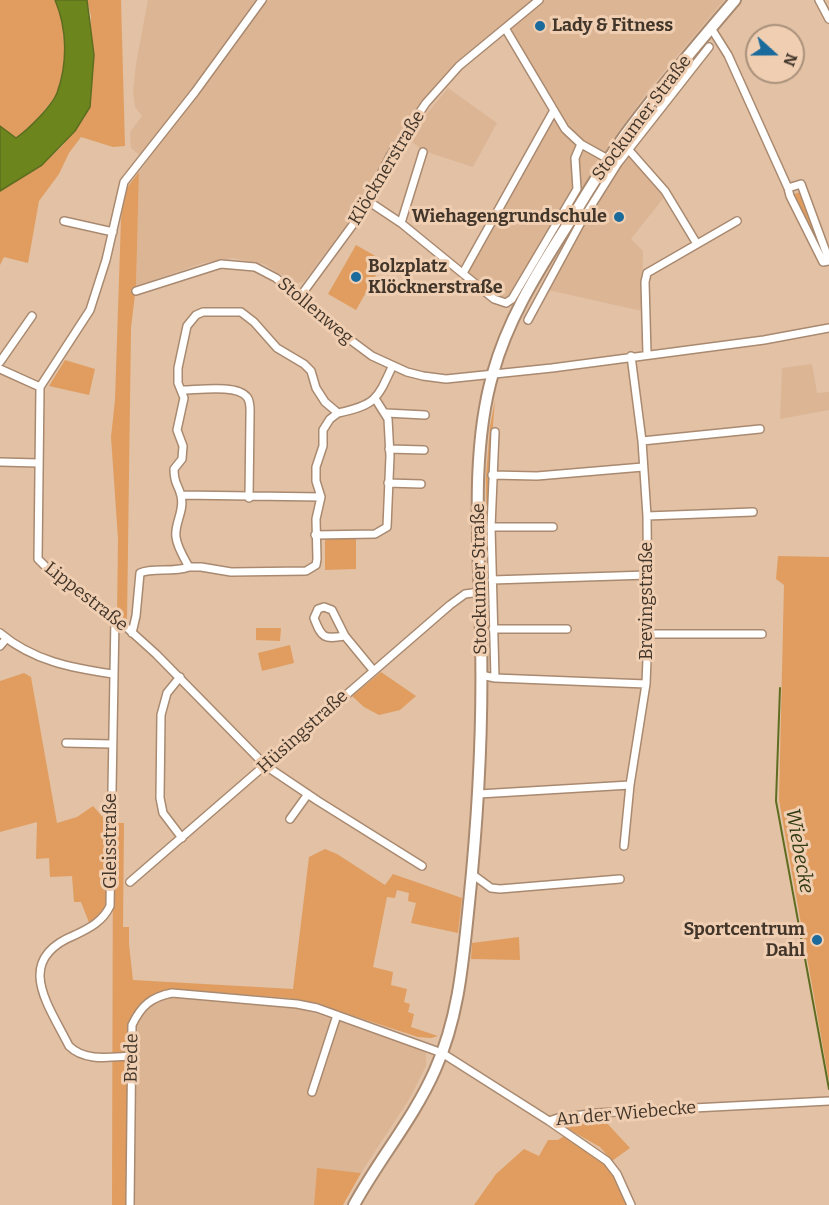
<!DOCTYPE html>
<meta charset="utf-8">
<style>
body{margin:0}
#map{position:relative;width:829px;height:1205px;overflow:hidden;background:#e2c1a5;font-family:Bitter,serif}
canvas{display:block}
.north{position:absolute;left:745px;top:24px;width:60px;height:60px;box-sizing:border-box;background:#efceb2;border:2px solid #aa917b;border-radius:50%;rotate:111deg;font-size:16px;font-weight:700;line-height:24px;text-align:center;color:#423529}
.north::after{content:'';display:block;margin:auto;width:21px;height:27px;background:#1b6a9c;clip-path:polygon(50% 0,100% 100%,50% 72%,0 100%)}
</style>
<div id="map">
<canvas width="829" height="1205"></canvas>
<div class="north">N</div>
</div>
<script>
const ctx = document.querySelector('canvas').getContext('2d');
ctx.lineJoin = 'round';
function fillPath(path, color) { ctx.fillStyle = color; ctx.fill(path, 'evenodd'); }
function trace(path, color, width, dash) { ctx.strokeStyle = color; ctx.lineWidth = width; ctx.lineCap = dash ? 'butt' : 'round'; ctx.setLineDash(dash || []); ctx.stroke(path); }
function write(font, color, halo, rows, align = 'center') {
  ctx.font = font + ' Bitter,serif'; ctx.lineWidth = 6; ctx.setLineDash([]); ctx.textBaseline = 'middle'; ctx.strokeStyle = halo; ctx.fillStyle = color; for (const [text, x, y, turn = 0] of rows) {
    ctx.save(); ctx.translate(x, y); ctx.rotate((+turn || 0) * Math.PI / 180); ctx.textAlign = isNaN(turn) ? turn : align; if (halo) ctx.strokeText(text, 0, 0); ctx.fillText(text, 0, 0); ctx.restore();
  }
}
const built = new Path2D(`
 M 148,0 L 724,0 L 651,87 L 613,139 L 511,306 L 467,271 L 558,108 L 506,21 L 455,63 L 421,102 L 385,155 L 345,227 L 304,281 L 296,284 L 292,282 L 264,264 L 232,258 L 203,263 L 136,286 L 139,172 L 147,161 L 131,148 L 130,132 L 142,116 L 135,107 L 133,92 L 136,64 Z
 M 448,88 L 497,123 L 473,167 L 424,151 L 409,140 L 424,117 Z
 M 628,156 L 665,196 L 631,239 L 643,251 L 642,311 L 548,290 L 601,194 Z
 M 812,364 L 817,393 L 829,392 L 829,410 L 780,419 L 782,368 Z
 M 172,990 L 288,998 L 296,1007 L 417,1048 L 426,1053 L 426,1066 L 410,1098 L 361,1173 L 317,1169 L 314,1205 L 126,1205 L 129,1023 L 133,1013 L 141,1003 L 159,992 Z`);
const green = new Path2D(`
 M 0,0 L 55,0 L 62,17 L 65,59 L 57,95 L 28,130 L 16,138 L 0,126 Z
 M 87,0 L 121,0 L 125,146 L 113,147 L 81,137 L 69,153 L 59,174 L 39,201 L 28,263 L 4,257 L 0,265 L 0,191 L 42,165 L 62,146 L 85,117 L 91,16 Z
 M 139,172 L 136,286 L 131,328 L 127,621 L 117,615 L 118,539 L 111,437 L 115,400 L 121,219 L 126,189 Z
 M 802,191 L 821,241 L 817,243 L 792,195 Z
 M 356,245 L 384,261 L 356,310 L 328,294 Z
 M 65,360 L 95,369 L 89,395 L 49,386 Z
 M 495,400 L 489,473 L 490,634 L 488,634 L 486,477 L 490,427 Z
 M 356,537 L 356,569 L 325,570 L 325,538 Z
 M 778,556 L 829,557 L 829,1081 L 779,800 L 784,585 L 776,579 Z
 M 256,628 L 281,628 L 280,641 L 256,640 Z
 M 290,645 L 294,663 L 262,671 L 258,653 Z
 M 381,672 L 416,696 L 400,710 L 379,715 L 364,707 L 352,696 Z
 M 24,673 L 31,677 L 57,823 L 77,817 L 93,806 L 108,823 L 106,902 L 103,911 L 90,925 L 81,902 L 74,902 L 72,876 L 50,877 L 49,858 L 36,859 L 37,822 L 0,832 L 0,681 Z
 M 113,823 L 124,823 L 123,927 L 129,927 L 129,944 L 133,980 L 293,989 L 309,857 L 325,849 L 337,854 L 385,885 L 393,874 L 462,898 L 458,933 L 411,923 L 416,903 L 408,901 L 409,893 L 397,890 L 395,898 L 387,897 L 373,967 L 393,972 L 391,985 L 407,989 L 404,1002 L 410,1004 L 408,1012 L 414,1014 L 411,1027 L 438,1036 L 431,1038 L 418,1037 L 314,1003 L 288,998 L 187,990 C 158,990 140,995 129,1023 L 126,1205 L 112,1205 Z
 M 519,937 L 520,960 L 471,959 L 472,943 Z
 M 561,1120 L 604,1120 L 630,1148 L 612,1161 L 600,1147 L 561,1125 Z
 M 564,1136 L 605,1164 L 614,1176 L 627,1205 L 474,1205 L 496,1174 L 524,1149 L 539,1156 L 548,1140 L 558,1140 Z
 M 317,1168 L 361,1173 L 343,1205 L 314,1205 Z`);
const water = new Path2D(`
 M 55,0 L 87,0 L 94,55 L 90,107 L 75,131 L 42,165 L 0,191 L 0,126 L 16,138 C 28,130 52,106 57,93 C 68,63 67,28 55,0 Z`);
const stream = new Path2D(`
 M 780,688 L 776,801 L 829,1089`);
const street = new Path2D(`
 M 262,0 L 195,92 L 124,182 L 106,260 L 90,310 L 40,387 L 38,559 L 48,569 L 115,617 L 156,654 L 266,766 L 318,801 L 422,866
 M 819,0 L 829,19
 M 505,28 L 565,129 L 581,144 L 608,159
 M 711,28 L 728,55 L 788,188 L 790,196 L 823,262 L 829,261
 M 628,149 L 665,191 L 697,244
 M 788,188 L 801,184 L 829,260
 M 368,201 L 401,223 L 494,299 L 506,303 L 512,299 L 577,189 L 575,158 L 581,144
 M 64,221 L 113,232
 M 401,223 L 423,152
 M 463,273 L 553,112
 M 136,291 L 221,264 L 255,267 L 276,278 L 341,333 L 372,356 L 407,372 L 423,376 L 446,379 L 552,368 L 764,340 L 829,328
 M 299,298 L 360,215 L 390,156 L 426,103 L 459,66 L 539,0
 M 528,320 L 581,222 L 618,163 L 709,47
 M 647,354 L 645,282 L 647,273 L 737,221
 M 0,362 L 32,316
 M 0,369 L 40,387
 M 182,390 C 198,390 237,384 247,397 C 251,402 250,410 250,416 L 249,498
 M 338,413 C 375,405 377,400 392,367
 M 386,413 L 425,415
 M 495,432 L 491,527 L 495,678
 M 642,441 L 760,429
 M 389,449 L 424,450
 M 0,462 L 38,463
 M 492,475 L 537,476 L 643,467
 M 388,483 L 421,484
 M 181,495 L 321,497
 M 647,516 L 753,512
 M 491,527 L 553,527
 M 315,535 L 375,534 L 387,527 L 390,456 L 388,419 L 376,400
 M 492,580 L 648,575
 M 115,617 L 110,906 C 103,921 90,928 75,935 C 13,960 48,1004 69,1046 C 85,1062 111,1057 131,1056
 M 493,629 L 567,629
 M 0,633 C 33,661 72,668 113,674
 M 132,633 L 136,616 L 140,573 C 153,567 172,573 189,567 C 184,558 177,547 176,537 C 174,523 185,511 181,496 C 178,483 174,485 174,469 L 182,459 L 183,446 L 177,430 L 184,398 L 178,383 L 178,368 L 187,326 L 196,315 L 203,312 L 241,312 L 254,322 L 277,348 L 304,364 L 311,371 L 316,388 L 325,402 L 338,413 L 330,419 L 323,430 L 323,446 L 316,467 L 316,481 L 321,497 L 316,519 L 317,559 L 316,565 L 306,571 L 231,572 L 201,567 L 189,567
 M 648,634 L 762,634
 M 345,636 C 324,639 322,639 314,618 L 318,609 L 324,607 L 332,610 L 345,636 L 373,670
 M 0,646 L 6,639
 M 481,675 L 495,678 L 646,684
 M 180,677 L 167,693 L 161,715 L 160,798 L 163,813 L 182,838
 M 66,743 L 112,744
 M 479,794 L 630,785
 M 290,819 L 308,794
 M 624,846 L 630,785 L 646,684 L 648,634 L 647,516 L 642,441 L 631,356
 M 472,874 L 491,888 L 500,889 L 620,879
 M 130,882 L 450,605 L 465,594 L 480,592
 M 312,1092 L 337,1015
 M 549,1121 L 607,1161 L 617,1174 L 631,1205
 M 130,1205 L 132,1025 C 141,1006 151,997 172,993 L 297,1004 L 317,1008 L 442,1053 L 549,1121 L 558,1118 L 597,1113 L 829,1101`);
const secondary = new Path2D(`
 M 354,1205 C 379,1159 414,1118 435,1070 C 459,1017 463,961 469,903 C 478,816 483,729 481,641 C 480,556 469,455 493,373 C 507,322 535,276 563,232 C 585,197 606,160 631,127 C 664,83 699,42 735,0`);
const markers = [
 [540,26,6,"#1b6a9c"],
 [619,217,6,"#1b6a9c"],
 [356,277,6,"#1b6a9c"],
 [817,940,6,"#1b6a9c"]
];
const poiNames = [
 ["Lady & Fitness",552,26],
 ["Wiehagengrundschule",607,217,"right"],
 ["Bolzplatz",368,267],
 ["Klöcknerstraße",368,288],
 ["Sportcentrum",805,930,"right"],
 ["Dahl",805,951,"right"]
];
const streetNames = [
 ["Stockumer Straße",642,118,-53],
 ["Klöcknerstraße",387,168,-59],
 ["Stollenweg",315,311,40],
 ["Stockumer Straße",480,579,-91],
 ["Lippestraße",86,597,38],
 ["Brevingstraße",647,601,-90],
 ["Hüsingstraße",303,732,-42],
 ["Gleisstraße",111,841,-90],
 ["Brede",132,1058,-89],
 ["An der Wiebecke",626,1114,-5]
];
const waterNames = [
 ["Wiebecke",799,851,80]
];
fillPath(built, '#dcb595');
fillPath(green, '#e09d5f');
fillPath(water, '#6c851d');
trace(water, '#5f6d21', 1.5);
trace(stream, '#5f6d21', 2);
trace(street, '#a98a70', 10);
trace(secondary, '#a98a70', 14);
trace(street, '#fff', 7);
trace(secondary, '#fff', 10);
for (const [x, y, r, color] of markers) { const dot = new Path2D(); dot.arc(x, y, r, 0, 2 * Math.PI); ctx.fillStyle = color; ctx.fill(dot); trace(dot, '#efceb2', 2); }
write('bold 18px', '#423529', '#efceb2', poiNames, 'left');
write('18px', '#423529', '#efceb2', streetNames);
write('italic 20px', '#303a12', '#efceb2', waterNames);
</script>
